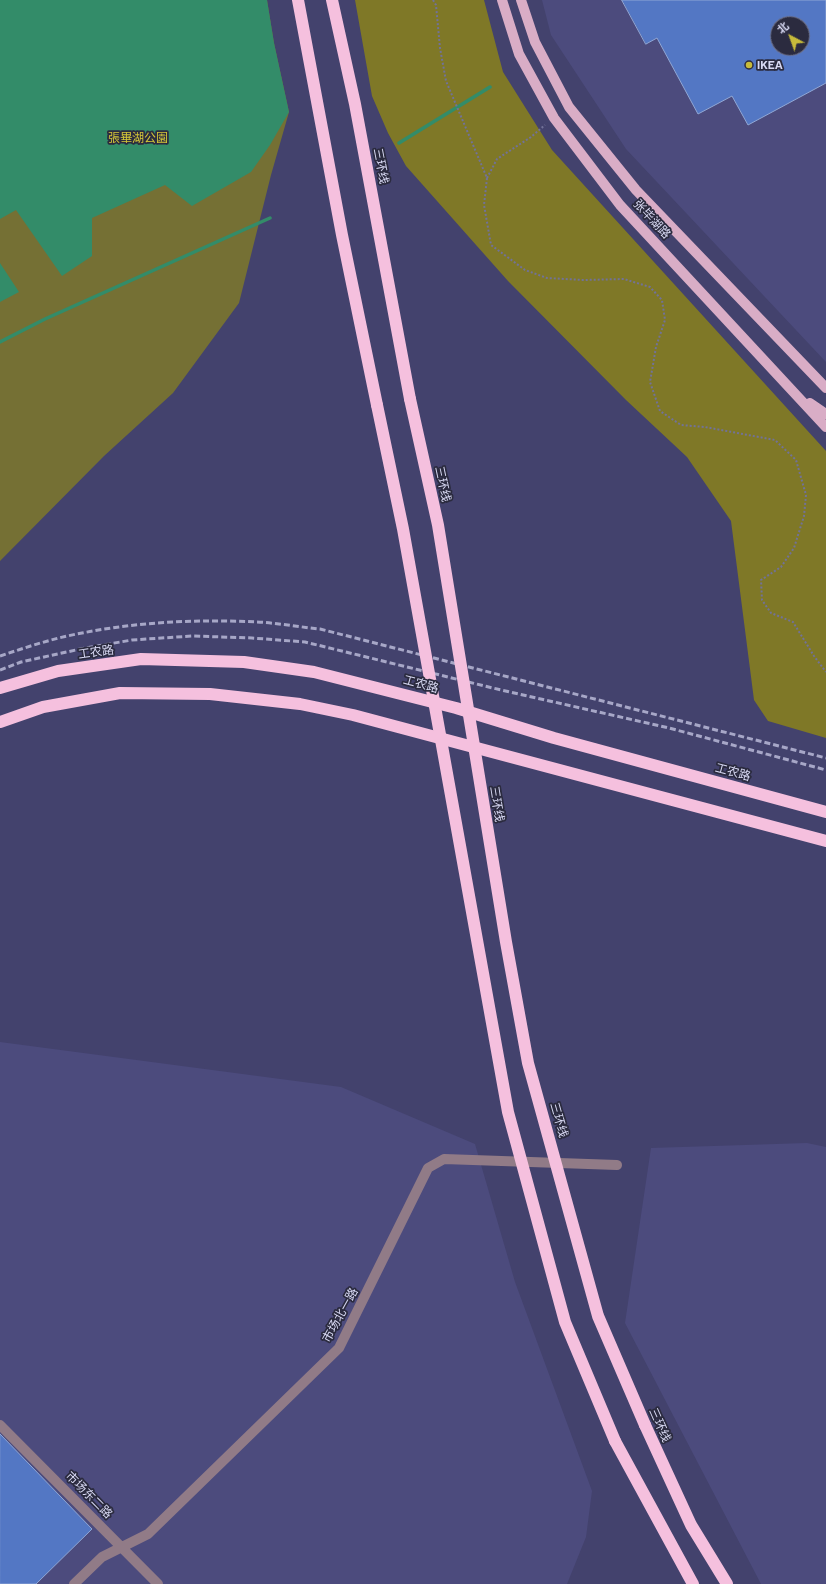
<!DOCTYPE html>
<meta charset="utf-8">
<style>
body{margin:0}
#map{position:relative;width:826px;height:1584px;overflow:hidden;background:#43426d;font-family:Barlow,"Noto Sans SC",sans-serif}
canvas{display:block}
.north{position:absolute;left:770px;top:16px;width:40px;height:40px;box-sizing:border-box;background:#2b2b3f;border:1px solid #707187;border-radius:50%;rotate:319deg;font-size:11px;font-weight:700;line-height:16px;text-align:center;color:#d8d9f3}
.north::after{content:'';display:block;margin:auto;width:14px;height:18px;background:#c7bb3b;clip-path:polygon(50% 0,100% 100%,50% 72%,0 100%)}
</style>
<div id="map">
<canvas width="826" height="1584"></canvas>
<div class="north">北</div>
</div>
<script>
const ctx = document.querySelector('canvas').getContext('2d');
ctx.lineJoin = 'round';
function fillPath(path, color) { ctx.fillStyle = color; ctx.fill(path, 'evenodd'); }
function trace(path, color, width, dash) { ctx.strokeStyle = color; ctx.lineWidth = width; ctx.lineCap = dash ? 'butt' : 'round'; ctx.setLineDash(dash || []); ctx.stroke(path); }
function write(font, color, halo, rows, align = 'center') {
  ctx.font = font + ' Barlow,"Noto Sans SC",sans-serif'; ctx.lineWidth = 3.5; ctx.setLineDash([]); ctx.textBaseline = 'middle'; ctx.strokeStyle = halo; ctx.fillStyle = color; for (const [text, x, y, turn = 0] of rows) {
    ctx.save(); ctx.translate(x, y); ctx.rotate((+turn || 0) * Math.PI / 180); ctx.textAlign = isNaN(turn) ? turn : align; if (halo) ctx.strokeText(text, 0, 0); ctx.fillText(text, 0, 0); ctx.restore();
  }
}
const built = new Path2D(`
 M 542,0 L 826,0 L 826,362 L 626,149 L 551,35 ZM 778,24 L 802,24 L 802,48 L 778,48 Z
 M 0,1042 L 341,1087 L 475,1144 L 515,1282 L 592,1491 L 586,1537 L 567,1584 L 0,1584 Z
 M 807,1143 L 826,1147 L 826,1584 L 761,1584 L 625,1323 L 651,1148 Z`);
const green = new Path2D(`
 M 0,0 L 267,0 L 274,43 L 289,112 L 271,175 L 239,303 L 173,393 L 104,456 L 0,561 Z`);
const forest = new Path2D(`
 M 355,0 L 484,0 L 503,72 L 552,150 L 826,451 L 826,738 L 768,721 L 754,700 L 731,521 L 687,457 L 626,400 L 508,281 L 406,166 L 388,133 L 372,96 Z`);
const water = new Path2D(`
 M 0,0 L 267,0 L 274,43 L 289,112 L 270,145 L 251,172 L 192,206 L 165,185 L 92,218 L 92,256 L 62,276 L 16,210 L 0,219 Z
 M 0,263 L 19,292 L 0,302 Z`);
const stream = new Path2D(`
 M 399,143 L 490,87
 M 0,342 L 45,319 L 270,218`);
const building = new Path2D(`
 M 622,0 L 826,0 L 826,83 L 748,125 L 732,96 L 698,114 L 657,38 L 646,44 ZM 778,24 L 802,24 L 802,48 L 778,48 Z
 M 0,1434 L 92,1529 L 36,1584 L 0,1584 Z`);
const path = new Path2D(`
 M 433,0 L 436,5 L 440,48 L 446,81 L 487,178 L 484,205 L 491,245 L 525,270 L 547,278 L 583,280 L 624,279 L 650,287 L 662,300 L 665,320 L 656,347 L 650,382 L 660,411 L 681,425 L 705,427 L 775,440 L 796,460 L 806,495 L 804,516 L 794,548 L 781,567 L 761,580 L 762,600 L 771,613 L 793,622 L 814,656 L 826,672
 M 487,178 L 497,159 L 531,137 L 545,125`);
const minor = new Path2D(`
 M 0,1425 L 158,1584
 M 74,1584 L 102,1557 L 148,1534 L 339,1348 L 428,1168 L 444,1159 L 617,1165`);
const major = new Path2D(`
 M 502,0 L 519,54 L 554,118 L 620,205 L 826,427
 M 521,0 L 535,42 L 569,107 L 636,190 L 826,388
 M 810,403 L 826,414`);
const highway = new Path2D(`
 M 298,0 L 342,235 L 377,405
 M 332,0 L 355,104 L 410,399
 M 0,688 L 58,671 L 141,659 L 244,662 L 314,672 L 456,708 L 554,738 L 826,812
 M 0,722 L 43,707 L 120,693 L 210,694 L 300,704 L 353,715 L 826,841
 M 645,1425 L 691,1525 L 727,1584
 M 615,1441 L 693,1584`);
const rail = new Path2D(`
 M 0,656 C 27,647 54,638 82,633 C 138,622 199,619 257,622 C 278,623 299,627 320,629 L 826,758
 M 0,670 L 21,662 L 85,648 L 132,640 L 192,636 L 252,638 L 305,642 L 501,690 L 669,728 L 826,770`);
const highwayBridge = new Path2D(`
 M 410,399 L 438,525 L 506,942 L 528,1063 L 598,1316 L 645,1425
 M 377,405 L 403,529 L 508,1112 L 565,1322 L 615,1441`);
const markers = [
 [749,65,4,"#c7bb3b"]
];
const poiNames = [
 ["IKEA",757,65]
];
const parkNames = [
 ["張畢湖公園",138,138]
];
const streetNames = [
 ["三环线",381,166,79],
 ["张毕湖路",652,219,47],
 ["三环线",443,484,78],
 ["工农路",96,652,-8],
 ["工农路",421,684,15],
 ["工农路",733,772,15],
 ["三环线",497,804,81],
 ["三环线",559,1120,74],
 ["市场北一路",340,1315,-61],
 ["三环线",660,1425,66],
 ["市场东二路",89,1495,45]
];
fillPath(built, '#4c4b7d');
fillPath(green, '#757034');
fillPath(forest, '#7f7827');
fillPath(water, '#338c69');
trace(stream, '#338c69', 3.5);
fillPath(building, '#5377c4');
trace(building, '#90a7d5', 1);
trace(path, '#727298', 2, [2, 2]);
trace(minor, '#917b87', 10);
trace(major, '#d9adc6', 10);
trace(highway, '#f5c0de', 12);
trace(rail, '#a7a7c7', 3, [6, 3]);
trace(highwayBridge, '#f5c0de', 12);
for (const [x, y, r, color] of markers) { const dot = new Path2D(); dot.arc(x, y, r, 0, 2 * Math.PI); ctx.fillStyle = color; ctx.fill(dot); trace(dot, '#2b2b3f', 1.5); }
write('bold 12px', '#d8d9f3', '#2b2b3f', poiNames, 'left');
write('12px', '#d4c738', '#2b2b3f', parkNames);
write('12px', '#d8d9f3', '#2b2b3f', streetNames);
</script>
